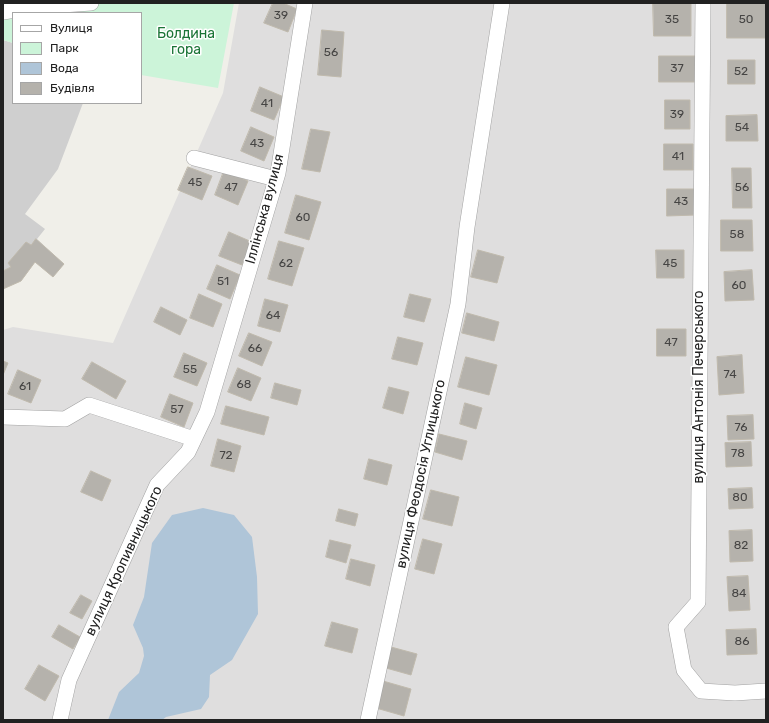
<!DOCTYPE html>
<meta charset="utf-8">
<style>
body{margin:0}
#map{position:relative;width:769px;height:723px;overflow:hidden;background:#f0efe9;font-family:Rubik,sans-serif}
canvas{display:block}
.frame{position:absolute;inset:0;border:4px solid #212121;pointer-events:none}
.legend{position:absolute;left:12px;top:12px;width:130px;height:92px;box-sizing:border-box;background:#fff;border:1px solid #a6a6a6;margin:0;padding:5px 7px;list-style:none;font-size:12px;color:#212121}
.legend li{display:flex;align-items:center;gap:8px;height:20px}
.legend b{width:20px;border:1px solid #a6a6a6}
</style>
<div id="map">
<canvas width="769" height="723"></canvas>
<div class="frame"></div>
<ul class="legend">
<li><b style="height:5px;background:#fff"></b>Вулиця</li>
<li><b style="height:11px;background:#ccf4d9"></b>Парк</li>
<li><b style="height:11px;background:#afc5d8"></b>Вода</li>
<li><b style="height:11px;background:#b5b2ac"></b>Будівля</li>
</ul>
</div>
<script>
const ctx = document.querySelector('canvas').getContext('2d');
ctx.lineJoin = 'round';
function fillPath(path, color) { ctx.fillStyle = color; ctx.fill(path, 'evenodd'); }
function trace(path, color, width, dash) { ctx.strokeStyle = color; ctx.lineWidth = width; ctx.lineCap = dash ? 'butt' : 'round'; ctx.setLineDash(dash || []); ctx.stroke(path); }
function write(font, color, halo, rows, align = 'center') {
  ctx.font = font + ' Rubik,sans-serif'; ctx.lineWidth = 3; ctx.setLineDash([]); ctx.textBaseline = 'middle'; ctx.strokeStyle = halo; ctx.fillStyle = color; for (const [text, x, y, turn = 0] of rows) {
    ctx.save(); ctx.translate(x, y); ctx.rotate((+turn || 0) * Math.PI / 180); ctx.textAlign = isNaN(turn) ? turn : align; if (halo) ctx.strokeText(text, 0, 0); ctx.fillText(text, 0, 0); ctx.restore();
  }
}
const residential = new Path2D(`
 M 239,3 L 766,3 L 766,720 L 3,720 L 3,330 L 13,327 L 113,343 L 223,93 Z`);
const religious = new Path2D(`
 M 3,40 L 13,43 L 13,103 L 83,103 L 58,169 L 25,214 L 45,229 L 37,239 L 64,264 L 53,277 L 35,262 L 21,281 L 3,289 Z`);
const park = new Path2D(`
 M 3,3 L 234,3 L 218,88 L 141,75 L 141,13 L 13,13 L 13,43 L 3,40 Z`);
const water = new Path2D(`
 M 203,508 L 234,515 L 252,537 L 257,577 L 258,614 L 232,660 L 210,675 L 209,697 L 201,709 L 166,717 L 162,720 L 108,720 L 119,692 L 139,673 L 144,656 L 143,648 L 133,625 L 144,597 L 152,543 L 172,515 Z`);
const building = new Path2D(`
 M 273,3 L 283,3 L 297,9 L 288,32 L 264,23 Z
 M 653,3 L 691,3 L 691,36 L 654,36 Z
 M 727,3 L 766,3 L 766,38 L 727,38 Z
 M 322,30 L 344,32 L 341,77 L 318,75 Z
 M 659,56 L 696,56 L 696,82 L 659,82 Z
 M 728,60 L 755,60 L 755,84 L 728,84 Z
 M 260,87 L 284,97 L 274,120 L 251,111 Z
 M 665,100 L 690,100 L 690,129 L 665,129 Z
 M 757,115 L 758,141 L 726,141 L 726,116 Z
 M 251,127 L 274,137 L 264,161 L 241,151 Z
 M 311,129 L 330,132 L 320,172 L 302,169 Z
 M 664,144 L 693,144 L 693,170 L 664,170 Z
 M 188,167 L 212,176 L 202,200 L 178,190 Z
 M 732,168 L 751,168 L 752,208 L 733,208 Z
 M 224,171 L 248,181 L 238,205 L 215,195 Z
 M 667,189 L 696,189 L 696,215 L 667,216 Z
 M 296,195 L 321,202 L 309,240 L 285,233 Z
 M 721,220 L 752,220 L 753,251 L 721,251 Z
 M 229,232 L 252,242 L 242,265 L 219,256 Z
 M 36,239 L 64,264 L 53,277 L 35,262 L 21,281 L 3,289 L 3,271 L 11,267 L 8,263 L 26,242 L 31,245 Z
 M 279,241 L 304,248 L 292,286 L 268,279 Z
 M 478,250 L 504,257 L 497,283 L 471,277 Z
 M 656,250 L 684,250 L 684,278 L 657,278 Z
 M 217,265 L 240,275 L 230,299 L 207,289 Z
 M 752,270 L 754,300 L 725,301 L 724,272 Z
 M 199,294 L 222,304 L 213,327 L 190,318 Z
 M 410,294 L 431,299 L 424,322 L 404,317 Z
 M 265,299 L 288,305 L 280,332 L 258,326 Z
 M 161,307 L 187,320 L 180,335 L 154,322 Z
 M 467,313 L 499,322 L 494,341 L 462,333 Z
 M 657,329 L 686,329 L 686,356 L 657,356 Z
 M 249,333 L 272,342 L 262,366 L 239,356 Z
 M 398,337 L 423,343 L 417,365 L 392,359 Z
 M 184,353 L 207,363 L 197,386 L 174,377 Z
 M 742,355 L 744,393 L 719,395 L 717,357 Z
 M 466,357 L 497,365 L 489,395 L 458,387 Z
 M 3,361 L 8,363 L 3,375 Z
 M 92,362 L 126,381 L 116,399 L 82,379 Z
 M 238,368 L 261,378 L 251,401 L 228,392 Z
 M 18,370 L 41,380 L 31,403 L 8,394 Z
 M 275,383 L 301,390 L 297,405 L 271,398 Z
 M 389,387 L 409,392 L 403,414 L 383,408 Z
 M 170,394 L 193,403 L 184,427 L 161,417 Z
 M 465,403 L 482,408 L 476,429 L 460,424 Z
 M 226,406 L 269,417 L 264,435 L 221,424 Z
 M 753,415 L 754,439 L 728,440 L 727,416 Z
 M 439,434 L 467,441 L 462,460 L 435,452 Z
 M 218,439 L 241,446 L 234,472 L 211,466 Z
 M 751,442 L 752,466 L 726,467 L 725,443 Z
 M 369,459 L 392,465 L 387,485 L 364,479 Z
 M 91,471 L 111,480 L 102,501 L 81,492 Z
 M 752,488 L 753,508 L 729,509 L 728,489 Z
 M 431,490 L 459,497 L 452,526 L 423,519 Z
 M 339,509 L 358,514 L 355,526 L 336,521 Z
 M 752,530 L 753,561 L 730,562 L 729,531 Z
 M 423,539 L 442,544 L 434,574 L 415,569 Z
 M 330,540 L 351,545 L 346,563 L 326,557 Z
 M 351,559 L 375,565 L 370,586 L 346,579 Z
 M 748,576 L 750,610 L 729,611 L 727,577 Z
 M 81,595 L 92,601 L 82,619 L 70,613 Z
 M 332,622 L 358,629 L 352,653 L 325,646 Z
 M 59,625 L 80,637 L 73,649 L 52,637 Z
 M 756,629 L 757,654 L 727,655 L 726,630 Z
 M 391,647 L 417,654 L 411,675 L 386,668 Z
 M 39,665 L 59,676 L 45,701 L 25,689 Z
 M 383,681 L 411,689 L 404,716 L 376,708 Z`);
const minor = new Path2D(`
 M 703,3 L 698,602 L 676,627 L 684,670 L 701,691 L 735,693 L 766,691
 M 3,12 L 34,7 L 91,3
 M 194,158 L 276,179
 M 3,417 L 65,419 L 89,405 L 194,439
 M 60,720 L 69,680 L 157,485 L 188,452 L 207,412 L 278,173 L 305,3
 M 368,720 L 458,304 L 467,227 L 502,3`);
const numberNames = [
 ["39",281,16],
 ["35",672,20],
 ["50",746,20],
 ["56",331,53],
 ["37",677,69],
 ["52",741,72],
 ["41",267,104],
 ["39",677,115],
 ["54",742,128],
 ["43",257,144],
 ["41",678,157],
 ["45",195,183],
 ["47",231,188],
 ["56",742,188],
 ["43",681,202],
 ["60",303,218],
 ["58",737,235],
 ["62",286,264],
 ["45",670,264],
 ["51",223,282],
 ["60",739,286],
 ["64",273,316],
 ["47",671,343],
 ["66",255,349],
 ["55",190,370],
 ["74",730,375],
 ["68",244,385],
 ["61",25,387],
 ["57",177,410],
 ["76",741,428],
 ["78",738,454],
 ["72",226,456],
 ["80",740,498],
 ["82",741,546],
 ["84",739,594],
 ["86",742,642]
];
const parkNames = [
 ["Болдина",186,34],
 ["гора",186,50]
];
const streetNames = [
 ["Іллінська вулиця",265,209,-75],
 ["вулиця Антонія Печерського",699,387,-90],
 ["вулиця Феодосія Углицького",421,474,-78],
 ["вулиця Кропивницького",124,561,-65]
];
fillPath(residential, '#dfdede');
fillPath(religious, '#cfcfcf');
fillPath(park, '#ccf4d9');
fillPath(water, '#afc5d8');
fillPath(building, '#b5b2ac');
trace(building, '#c0baad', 1);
trace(minor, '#a2a2a2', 16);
trace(minor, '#fff', 15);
write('12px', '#464544', null, numberNames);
write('14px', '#1a7436', '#fff', parkNames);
write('14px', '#212121', '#fff', streetNames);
</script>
